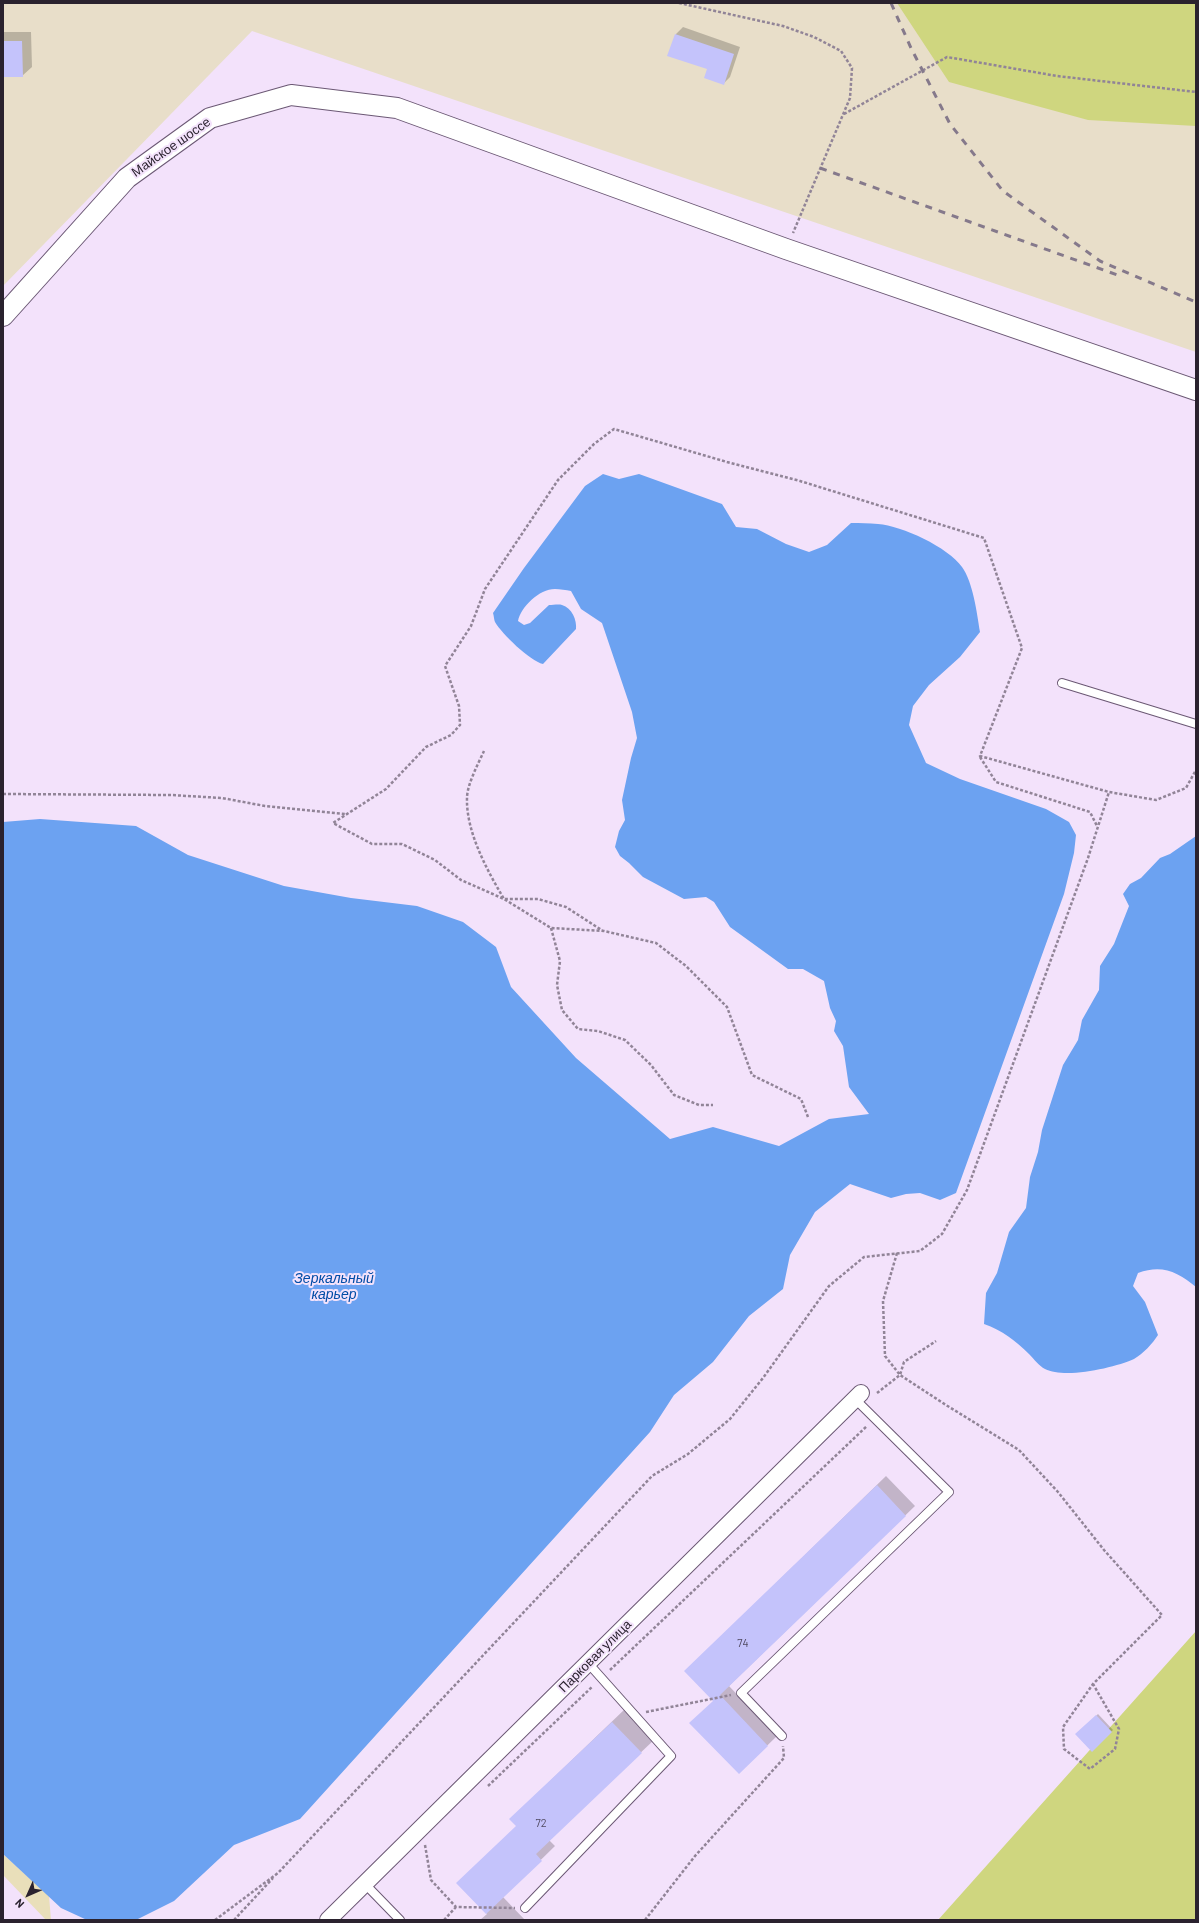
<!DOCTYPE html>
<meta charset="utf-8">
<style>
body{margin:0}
#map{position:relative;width:1199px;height:1923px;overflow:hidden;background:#f3e2fb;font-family:Barlow,sans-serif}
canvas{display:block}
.frame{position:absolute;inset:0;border:4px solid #2a222e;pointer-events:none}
.north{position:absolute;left:8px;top:1875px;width:40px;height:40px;-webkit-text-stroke:3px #f3e2fb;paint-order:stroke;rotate:225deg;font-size:11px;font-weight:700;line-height:16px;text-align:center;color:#2a222e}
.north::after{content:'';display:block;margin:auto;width:14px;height:18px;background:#2a222e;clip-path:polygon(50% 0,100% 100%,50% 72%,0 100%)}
</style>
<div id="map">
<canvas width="1199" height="1923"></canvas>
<div class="frame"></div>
<div class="north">N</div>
</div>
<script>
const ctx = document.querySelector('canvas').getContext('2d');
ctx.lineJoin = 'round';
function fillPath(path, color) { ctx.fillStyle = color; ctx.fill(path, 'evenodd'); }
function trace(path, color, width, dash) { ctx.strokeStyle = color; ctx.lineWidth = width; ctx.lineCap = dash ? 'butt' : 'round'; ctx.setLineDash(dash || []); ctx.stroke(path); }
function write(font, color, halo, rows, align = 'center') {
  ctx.font = font + ' Barlow,sans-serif'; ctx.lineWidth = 4; ctx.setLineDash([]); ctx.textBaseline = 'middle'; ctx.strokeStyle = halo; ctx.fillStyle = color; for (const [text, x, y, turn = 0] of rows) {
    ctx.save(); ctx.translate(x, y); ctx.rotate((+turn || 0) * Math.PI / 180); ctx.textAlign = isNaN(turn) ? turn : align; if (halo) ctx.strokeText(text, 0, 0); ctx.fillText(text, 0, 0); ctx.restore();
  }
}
const industrial = new Path2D(`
 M 3,3 L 1003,3 L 1196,101 L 1196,352 L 252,31 L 3,286 Z`);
const green = new Path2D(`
 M 897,3 L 1196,3 L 1196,126 L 1088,120 L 949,82 Z
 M 1196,1631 L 1196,1920 L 938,1920 Z`);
const sand = new Path2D(`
 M 3,1854 L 49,1896 L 51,1920 L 46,1920 L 3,1875 Z`);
const water = new Path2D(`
 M 603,474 L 619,479 L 639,474 L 722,504 L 736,527 L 757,529 L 786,544 L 809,552 L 827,545 L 851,523 C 860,523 869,523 878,524 C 902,526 948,547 962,567 C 973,582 977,613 980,632 L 960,657 L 929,685 L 913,706 L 909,725 L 926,763 L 960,779 L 1046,809 L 1069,822 L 1076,835 L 1074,853 L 1064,894 L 956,1193 L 940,1200 L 920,1193 L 906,1194 L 891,1198 L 850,1184 L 815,1212 L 790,1255 L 783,1289 L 749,1316 L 713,1362 L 674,1395 L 650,1432 L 300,1819 L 234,1845 L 174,1901 L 136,1920 L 87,1920 L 61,1908 L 3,1854 L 3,822 L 40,819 L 136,826 L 188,855 L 284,886 L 351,898 L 417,906 L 463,922 L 496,947 L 511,987 L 576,1058 L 670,1139 L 713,1127 L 779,1146 L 829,1119 L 869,1114 L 849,1087 L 843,1046 L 834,1031 L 836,1021 L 830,1008 L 824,981 L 803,969 L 788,969 L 730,927 L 714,902 L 706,897 L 684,899 L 643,877 L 629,863 L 620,856 L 615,847 L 619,831 L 625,820 L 622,800 L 631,758 L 637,738 L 632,712 L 602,623 L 581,609 L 571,591 C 566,590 560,589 555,589 C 539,589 521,607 518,621 L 524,625 L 530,623 L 549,605 C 553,605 559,604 562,605 C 572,608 577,620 576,629 L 543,664 C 530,661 502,634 495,622 C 494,620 494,616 493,613 L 524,568 L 585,486 Z
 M 1196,836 L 1196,1287 C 1178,1272 1162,1264 1138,1273 L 1133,1286 L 1145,1302 L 1158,1335 C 1153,1343 1143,1354 1134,1359 C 1114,1368 1065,1379 1045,1369 C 1039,1366 1034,1359 1029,1354 C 1016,1341 1002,1330 984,1324 L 986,1293 L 997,1273 L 1009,1232 L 1026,1208 L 1030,1177 L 1038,1152 L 1042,1130 L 1063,1065 L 1078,1040 L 1082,1020 L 1099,990 L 1100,966 L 1114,944 L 1129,906 L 1123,894 L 1130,884 L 1141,878 L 1160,858 L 1170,854 Z`);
const shadow = new Path2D(`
 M 683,27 L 740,47 L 730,77 L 723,84 L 708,68 L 669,55 L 676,34 Z
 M 3,32 L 31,32 L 32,67 L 22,76 L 3,76 Z
 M 886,1476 L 915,1506 L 729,1686 L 777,1736 L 739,1773 L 714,1701 L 695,1662 Z
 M 626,1708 L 655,1739 L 549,1840 L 555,1846 L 503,1897 L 525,1920 L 480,1920 L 487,1914 L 458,1883 L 518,1826 L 525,1805 Z
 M 1098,1714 L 1113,1730 L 1092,1750 L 1077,1734 Z`);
const building = new Path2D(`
 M 675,34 L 734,54 L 724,85 L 704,78 L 707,69 L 667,56 Z
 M 3,41 L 22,41 L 23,77 L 3,77 Z
 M 877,1485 L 906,1516 L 720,1695 L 768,1746 L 739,1774 L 689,1723 L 713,1701 L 684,1671 Z
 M 1096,1715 L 1112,1732 L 1092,1752 L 1075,1734 Z
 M 612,1722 L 642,1753 L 536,1854 L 542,1861 L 486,1914 L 456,1883 L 516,1826 L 509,1819 Z`);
const path = new Path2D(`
 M 679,3 L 783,26 L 814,37 L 841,51 L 852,68 L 850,98 L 793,233
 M 844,114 L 947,57 L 1057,76 L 1196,92
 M 484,751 C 478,764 467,785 467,798 C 466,832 487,870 504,899 L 538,899 L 566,907 L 603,931
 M 980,757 L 996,782 L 1090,812 L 1097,826
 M 3,794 L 171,795 L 222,798 L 265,806 L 345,814
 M 551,928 L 560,961 L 557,985 L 562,1010 L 578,1029 L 598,1031 L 625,1040 L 651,1065 L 674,1095 L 699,1105 L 713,1105
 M 808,1117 L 801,1099 L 752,1075 L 727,1007 L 686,966 L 656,943 L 604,931 L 551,928 L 504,899 L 461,880 L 435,860 L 402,844 L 372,844 L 333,823 L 386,789 L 426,747 L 451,735 L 460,725 L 459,706 L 445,666 L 471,626 L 485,589 L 558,480 L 594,444 L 614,429 L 727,462 L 800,481 L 984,538 L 1022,648 L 980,756 L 1109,792
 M 897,1253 L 883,1301 L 885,1356 L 900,1375 L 946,1405 L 1019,1450 L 1058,1492 L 1104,1550 L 1162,1615 L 1093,1684 L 1063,1727 L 1064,1749 L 1090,1769 L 1115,1749 L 1119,1729 L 1093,1684
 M 877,1393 L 900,1375 L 904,1362 L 936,1341
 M 610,1670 L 867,1426
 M 646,1712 L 731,1695
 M 488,1786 L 593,1686
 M 425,1845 L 431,1880 L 456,1907 L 515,1908
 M 215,1920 L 278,1873 L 652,1476 L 688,1454 L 730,1419 L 763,1378 L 829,1286 L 864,1257 L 920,1251 L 942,1234 L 967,1190 L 1088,858 L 1109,792 L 1156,800 L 1186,788 L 1196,770
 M 234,1920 L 273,1878
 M 444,1920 L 456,1907
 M 645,1920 L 695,1856 L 784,1758 L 783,1746`);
const service = new Path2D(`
 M 1062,683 L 1196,724
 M 782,1736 L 741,1693 L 949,1492 L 855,1399
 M 365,1884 L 400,1920
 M 525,1908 L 671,1756 L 588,1663`);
const minor = new Path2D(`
 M 328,1920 L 861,1393`);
const tertiary = new Path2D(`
 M 3,316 L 127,178 L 210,118 L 291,95 L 397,108 L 786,249 L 1196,390`);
const rail = new Path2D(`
 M 891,3 L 911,48 L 950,124 L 1003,191 L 1100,261 L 1196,302
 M 820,168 L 1123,277`);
const numberNames = [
 ["74",743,1643],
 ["72",541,1823]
];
const streetNames = [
 ["Майское шоссе",171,147,-35],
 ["Парковая улица",595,1656,-45]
];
const waterNames = [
 ["Зеркальный",334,1278],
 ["карьер",334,1294]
];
fillPath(industrial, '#e8dec9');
fillPath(green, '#cfd67f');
fillPath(sand, '#e9dfba');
fillPath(water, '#6ca2f1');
fillPath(shadow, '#0003');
fillPath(building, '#c4c3fb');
trace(service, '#6b5874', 10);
trace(minor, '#6b5874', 18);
trace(tertiary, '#6b5874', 22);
trace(path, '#918497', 2.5, [3, 2]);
trace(service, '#fff', 8);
trace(minor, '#fff', 16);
trace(tertiary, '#fff', 20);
trace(rail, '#85798b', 3, [7, 7]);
write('11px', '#504a61', null, numberNames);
write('13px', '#2a222e', '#f3e2fb', streetNames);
write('italic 14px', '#004ca6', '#f3e2fb', waterNames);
</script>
